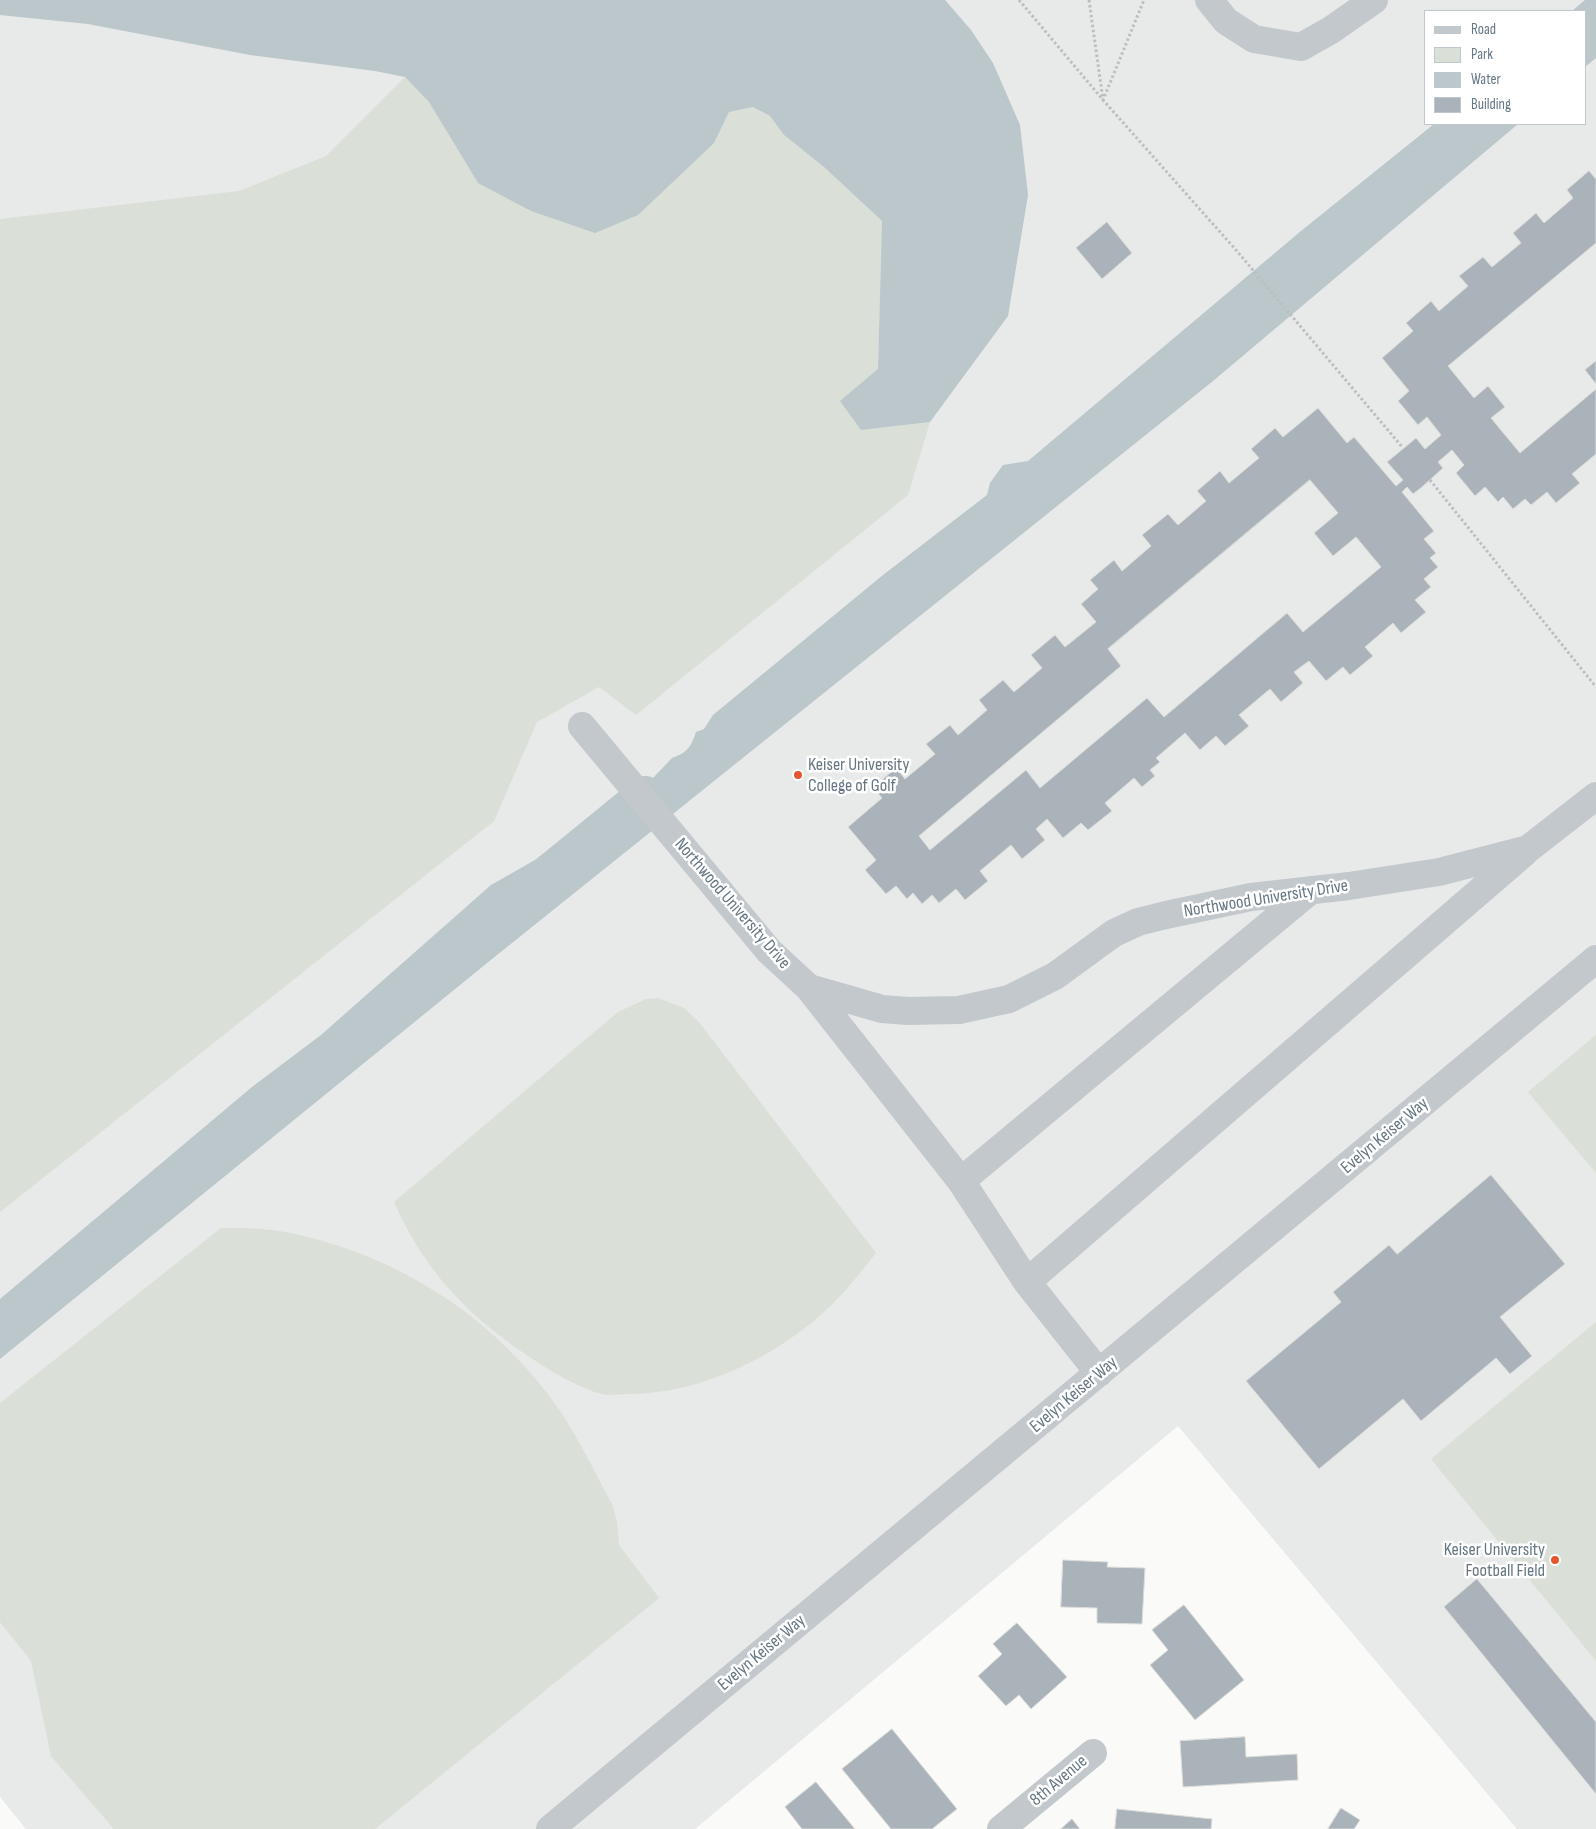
<!DOCTYPE html>
<style>
body{margin:0}
#map{position:relative;width:1596px;height:1829px;overflow:hidden;background:#fafaf8;font-family:"Sofia Sans Condensed",sans-serif}
canvas{display:block}
.legend{position:absolute;left:1424px;top:10px;width:162px;height:115px;box-sizing:border-box;background:#fff;border:1px solid #c1c8cd;margin:0;padding:6px 9px;list-style:none;font-size:15px;color:#657683}
.legend li{display:flex;align-items:center;gap:10px;height:25px}
.legend b{width:25px;border:1px solid #c1c8cd}
</style>
<div id="map">
<canvas width="1596" height="1829"></canvas>
<ul class="legend">
<li><b style="height:6px;background:#c3c8cc"></b>Road</li>
<li><b style="height:14px;background:#dadfd7"></b>Park</li>
<li><b style="height:14px;background:#bbc7cb"></b>Water</li>
<li><b style="height:14px;background:#aab3b9"></b>Building</li>
</ul>
</div>
<script>
const ctx = document.querySelector('canvas').getContext('2d');
ctx.lineJoin = 'round';
function fillPath(path, color) { ctx.fillStyle = color; ctx.fill(path, 'evenodd'); }
function trace(path, color, width, dash) { ctx.strokeStyle = color; ctx.lineWidth = width; ctx.lineCap = dash ? 'butt' : 'round'; ctx.setLineDash(dash || []); ctx.stroke(path); }
function write(font, color, halo, rows, align = 'center') {
  ctx.font = font + ' "Sofia Sans Condensed",sans-serif'; ctx.lineWidth = 5; ctx.setLineDash([]); ctx.textBaseline = 'middle'; ctx.strokeStyle = halo; ctx.fillStyle = color; for (const [text, x, y, turn = 0] of rows) {
    ctx.save(); ctx.translate(x, y); ctx.rotate((+turn || 0) * Math.PI / 180); ctx.textAlign = isNaN(turn) ? turn : align; if (halo) ctx.strokeText(text, 0, 0); ctx.fillText(text, 0, 0); ctx.restore();
  }
}
const built = new Path2D(`
 M 0,0 L 1596,0 L 1596,1829 L 1517,1829 L 1178,1426 L 695,1829 L 26,1829 L 0,1797 ZM 1425,11 L 1585,11 L 1585,124 L 1425,124 Z`);
const green = new Path2D(`
 M 405,77 L 429,102 L 478,183 L 714,143 L 729,112 L 753,107 L 770,116 L 784,135 L 824,167 L 882,221 L 878,369 L 861,430 L 930,422 L 908,495 L 636,715 L 599,687 L 537,722 L 494,821 L 0,1212 L 0,219 L 239,191 L 326,156 Z
 M 658,998 L 684,1008 L 698,1021 L 876,1253 C 857,1277 839,1300 815,1320 C 763,1363 693,1395 625,1394 C 618,1394 609,1396 602,1394 C 573,1387 531,1359 507,1341 C 456,1304 419,1259 394,1202 L 618,1012 L 646,999 Z
 M 1596,1035 L 1596,1173 L 1528,1092 Z
 M 221,1228 C 242,1228 264,1228 285,1232 C 395,1253 497,1318 560,1411 C 580,1441 595,1473 612,1504 L 617,1521 L 619,1545 L 659,1598 L 375,1829 L 114,1829 L 51,1756 L 31,1661 L 0,1622 L 0,1403 Z
 M 1596,1322 L 1596,1661 L 1431,1459 Z`);
const water = new Path2D(`
 M 0,0 L 945,0 L 971,30 L 993,63 L 1020,125 L 1028,195 L 1008,316 L 930,422 L 861,430 L 840,401 L 878,369 L 882,221 L 824,167 L 784,135 L 770,116 L 753,107 L 729,112 L 714,143 L 638,215 L 595,233 L 531,211 L 478,183 L 429,102 L 405,77 L 375,71 L 250,55 L 88,24 L 0,15 Z
 M 1585,0 L 1596,0 L 1596,58 L 1585,67 L 1585,11 L 1572,11 Z
 M 1434,124 L 1518,124 L 1213,381 L 492,959 L 0,1359 L 0,1299 L 252,1087 L 321,1035 L 491,885 L 535,860 L 561,840 L 576,834 L 595,839 L 672,758 C 687,753 691,747 696,732 L 704,729 L 713,715 L 883,575 L 987,495 L 990,483 L 1003,465 L 1028,461 L 1301,231 Z`);
const canal = new Path2D(`
 M 552,871 L 645,795`);
const building = new Path2D(`
 M 1589,171 L 1596,179 L 1596,243 L 1448,366 L 1474,398 L 1488,386 L 1505,407 L 1491,418 L 1520,453 L 1596,389 L 1596,454 L 1572,474 L 1580,483 L 1556,503 L 1547,492 L 1531,505 L 1525,499 L 1513,509 L 1503,497 L 1498,502 L 1485,487 L 1475,496 L 1456,473 L 1464,465 L 1452,450 L 1438,462 L 1443,468 L 1422,487 L 1413,494 L 1407,487 L 1402,492 L 1434,531 L 1424,539 L 1436,553 L 1430,558 L 1438,567 L 1424,579 L 1431,587 L 1415,600 L 1426,612 L 1401,633 L 1393,623 L 1365,647 L 1373,656 L 1350,675 L 1343,667 L 1326,681 L 1309,661 L 1294,672 L 1303,683 L 1281,702 L 1270,689 L 1239,715 L 1249,726 L 1225,746 L 1216,736 L 1200,750 L 1185,733 L 1156,758 L 1160,762 L 1150,770 L 1155,776 L 1142,787 L 1134,778 L 1105,803 L 1112,811 L 1088,830 L 1081,823 L 1063,838 L 1047,819 L 1036,829 L 1045,840 L 1022,859 L 1011,845 L 980,871 L 988,881 L 965,900 L 956,889 L 939,903 L 932,895 L 922,904 L 913,893 L 907,899 L 896,886 L 886,894 L 865,870 L 876,860 L 848,827 L 882,798 L 873,787 L 896,768 L 905,779 L 935,754 L 926,744 L 950,725 L 958,735 L 987,710 L 979,700 L 1003,680 L 1014,692 L 1042,668 L 1031,655 L 1055,635 L 1065,647 L 1096,622 L 1081,604 L 1098,589 L 1090,580 L 1114,560 L 1122,571 L 1151,546 L 1142,535 L 1168,514 L 1178,525 L 1206,501 L 1197,491 L 1220,471 L 1229,483 L 1259,458 L 1251,449 L 1275,428 L 1283,437 L 1318,408 L 1347,443 L 1354,437 L 1396,486 L 1403,480 L 1387,462 L 1416,438 L 1425,449 L 1441,435 L 1427,417 L 1418,425 L 1398,401 L 1409,391 L 1382,358 L 1413,331 L 1406,323 L 1431,301 L 1439,311 L 1468,286 L 1459,276 L 1483,257 L 1492,267 L 1521,243 L 1513,233 L 1536,213 L 1544,223 L 1573,198 L 1567,190 ZM 1310,480 L 1338,513 L 1314,533 L 1333,556 L 1356,537 L 1381,567 L 1303,632 L 1287,613 L 1164,717 L 1147,698 L 1040,788 L 1026,770 L 930,850 L 919,836 L 1121,666 L 1108,649 Z
 M 1107,222 L 1132,253 L 1102,279 L 1076,248 Z
 M 1596,361 L 1596,384 L 1585,370 Z
 M 1491,1175 L 1565,1264 L 1500,1317 L 1532,1356 L 1510,1374 L 1496,1358 L 1421,1421 L 1403,1399 L 1319,1469 L 1246,1381 L 1341,1302 L 1333,1292 L 1389,1245 L 1397,1254 Z
 M 1063,1560 L 1108,1562 L 1107,1567 L 1145,1568 L 1142,1624 L 1097,1623 L 1097,1608 L 1061,1607 Z
 M 1477,1579 L 1596,1722 L 1596,1794 L 1444,1607 Z
 M 1184,1605 L 1244,1680 L 1195,1720 L 1150,1665 L 1168,1650 L 1152,1630 Z
 M 1017,1623 L 1067,1677 L 1031,1709 L 1019,1695 L 1006,1706 L 978,1676 L 1002,1654 L 993,1644 Z
 M 892,1729 L 957,1809 L 932,1829 L 891,1829 L 842,1769 Z
 M 1245,1737 L 1246,1757 L 1297,1754 L 1298,1780 L 1183,1787 L 1180,1741 Z
 M 816,1782 L 855,1829 L 802,1829 L 785,1807 Z
 M 1341,1808 L 1360,1820 L 1354,1829 L 1328,1829 Z
 M 1117,1809 L 1212,1819 L 1211,1829 L 1115,1829 Z
 M 1072,1819 L 1080,1829 L 1061,1829 Z`);
const path = new Path2D(`
 M 1019,0 L 1103,100 L 1236,250 L 1403,448
 M 1089,0 L 1103,100 L 1144,0
 M 1430,480 L 1596,687`);
const minor = new Path2D(`
 M 1209,0 L 1226,21 L 1254,39 L 1301,47 L 1331,30 L 1374,0
 M 582,726 L 769,951 L 809,988 L 882,1009 L 908,1011 L 959,1010 L 1009,999 L 1055,976 L 1114,933 L 1138,922 L 1166,915 L 1251,897 L 1349,886 L 1439,872 L 1528,849 L 1596,796
 M 809,988 L 961,1181 L 1027,1282 L 1524,853
 M 961,1181 L 1311,890
 M 1027,1282 L 1099,1373
 M 550,1829 L 1596,959
 M 1001,1829 L 1093,1753`);
const markers = [
 [798,775,5,"#e4572e"],
 [1555,1560,5,"#e4572e"]
];
const poiNames = [
 ["Keiser University",808,765],
 ["College of Golf",808,786],
 ["Keiser University",1545,1550,"right"],
 ["Football Field",1545,1571,"right"]
];
const streetNames = [
 ["Northwood University Drive",1266,899,-9],
 ["Northwood University Drive",732,904,49],
 ["Evelyn Keiser Way",1385,1136,-40],
 ["Evelyn Keiser Way",1074,1395,-40],
 ["Evelyn Keiser Way",762,1653,-40],
 ["8th Avenue",1059,1781,-40]
];
fillPath(built, '#e8e9e9');
fillPath(green, '#dadfd7');
fillPath(water, '#bbc7cb');
trace(canal, '#bbc7cb', 38);
fillPath(building, '#aab3b9');
trace(building, '#dcdcda', 1);
trace(path, '#bbbfc2', 3, [2.5, 2.5]);
trace(minor, '#c3c8cc', 28);
for (const [x, y, r, color] of markers) { const dot = new Path2D(); dot.arc(x, y, r, 0, 2 * Math.PI); ctx.fillStyle = color; ctx.fill(dot); trace(dot, '#fff', 2); }
write('18px', '#657683', '#fff', poiNames, 'left');
write('18px', '#657683', '#fff', streetNames);
</script>
